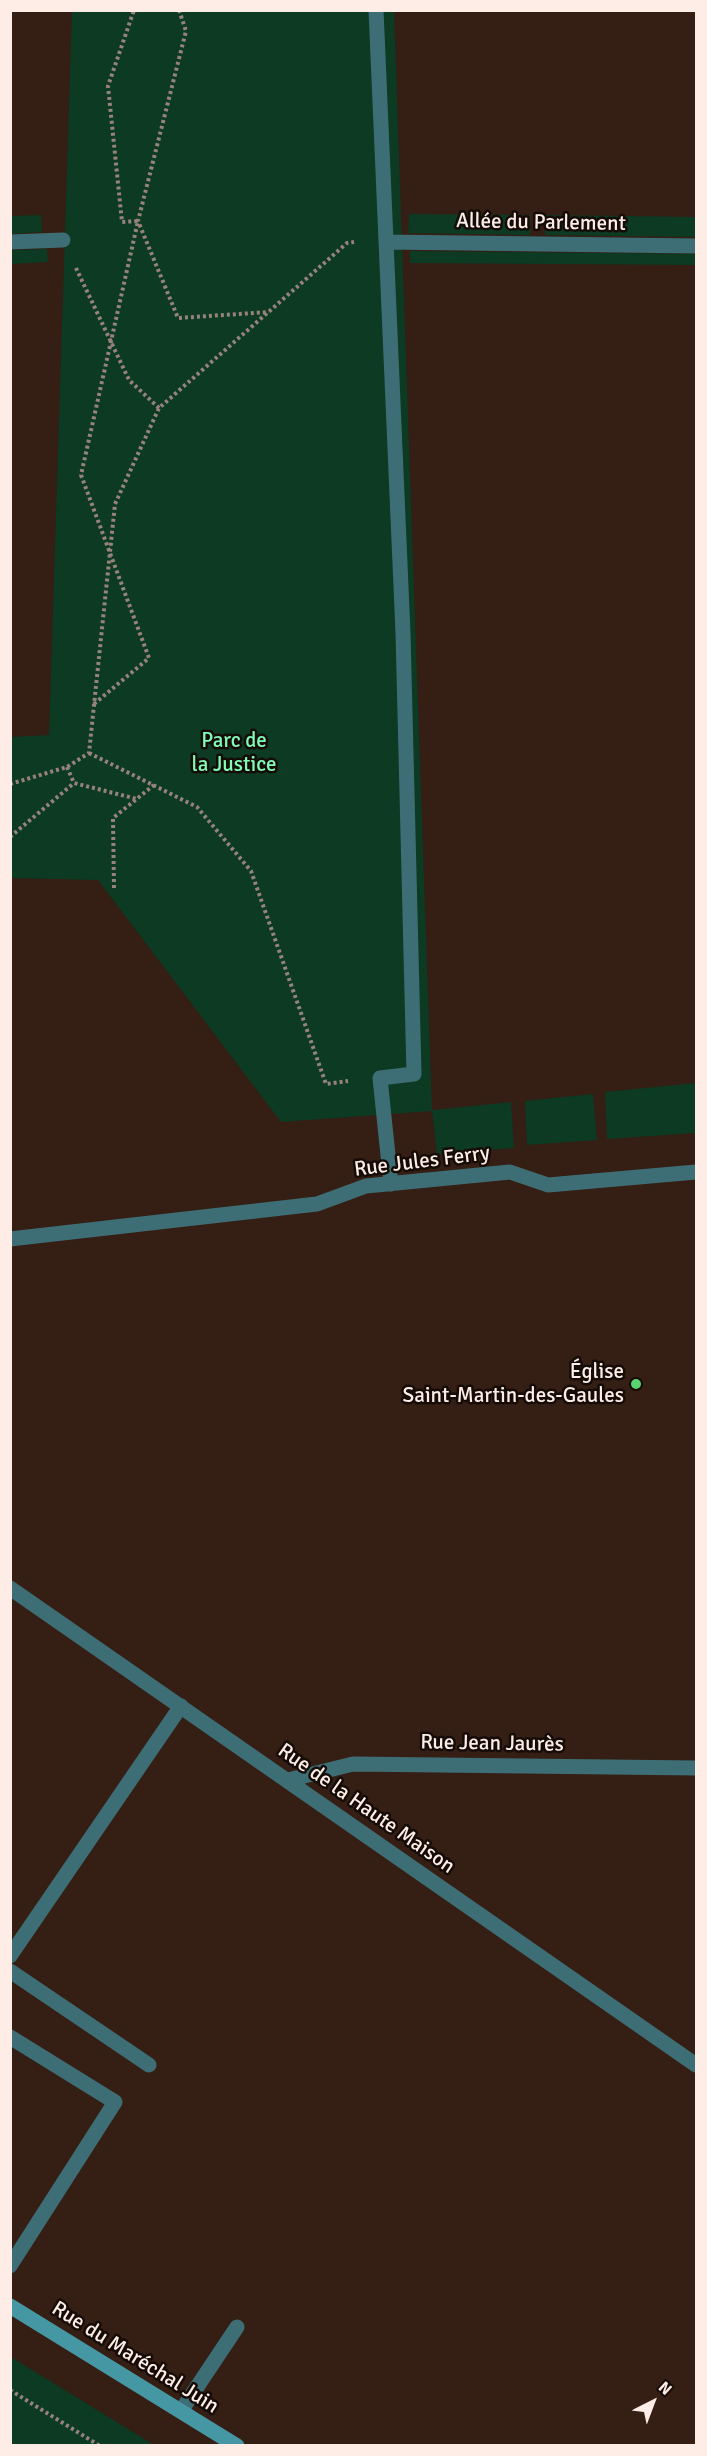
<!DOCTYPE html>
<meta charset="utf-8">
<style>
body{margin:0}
#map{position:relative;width:707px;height:2456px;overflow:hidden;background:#351e14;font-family:Signika,sans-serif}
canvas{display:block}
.frame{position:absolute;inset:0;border:12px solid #fdede6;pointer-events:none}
.north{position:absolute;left:623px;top:2372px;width:60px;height:60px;-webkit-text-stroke:4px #150b07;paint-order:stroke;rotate:42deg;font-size:16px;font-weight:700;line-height:24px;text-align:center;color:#fdede6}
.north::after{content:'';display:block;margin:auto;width:21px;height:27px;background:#fdede6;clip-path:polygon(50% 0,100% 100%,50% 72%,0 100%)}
</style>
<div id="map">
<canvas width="707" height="2456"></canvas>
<div class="frame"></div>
<div class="north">N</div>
</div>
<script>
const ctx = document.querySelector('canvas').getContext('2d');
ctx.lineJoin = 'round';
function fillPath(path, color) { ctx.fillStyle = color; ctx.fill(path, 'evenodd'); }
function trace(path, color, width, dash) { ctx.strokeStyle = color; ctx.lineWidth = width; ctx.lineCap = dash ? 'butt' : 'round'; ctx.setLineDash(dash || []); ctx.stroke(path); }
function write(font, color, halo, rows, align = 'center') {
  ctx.font = font + ' Signika,sans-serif'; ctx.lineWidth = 5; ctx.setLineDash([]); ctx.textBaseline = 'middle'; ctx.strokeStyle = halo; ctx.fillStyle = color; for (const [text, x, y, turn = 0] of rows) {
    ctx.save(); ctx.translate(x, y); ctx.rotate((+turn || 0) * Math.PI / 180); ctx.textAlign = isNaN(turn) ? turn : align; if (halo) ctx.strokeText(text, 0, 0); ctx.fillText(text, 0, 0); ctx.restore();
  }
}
const green = new Path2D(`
 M 72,11 L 394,11 L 432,1110 L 511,1102 L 514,1148 L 437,1154 L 432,1111 L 281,1122 L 98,880 L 11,878 L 10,737 L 49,735 Z
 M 409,214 L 530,215 L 530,235 L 408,233 Z
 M 41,215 L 42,232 L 11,234 L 11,216 Z
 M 545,215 L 696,217 L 696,237 L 545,235 Z
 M 47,249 L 48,262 L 11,264 L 11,250 Z
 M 410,251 L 696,254 L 696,265 L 410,263 Z
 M 696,1083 L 696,1133 L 607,1139 L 605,1092 Z
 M 593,1094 L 597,1140 L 527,1145 L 525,1101 Z
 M 10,2357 L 11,2357 L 154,2445 L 11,2445 Z`);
const path = new Path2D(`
 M 179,10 L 186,31 L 138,221 L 178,318 L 269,312
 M 76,268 L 129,380 L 159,408
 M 94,704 L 149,658 L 81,475 L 138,221 L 122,222 L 108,86 L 134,10
 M 89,753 L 197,807 L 251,871 L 326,1084 L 348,1081
 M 67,767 L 74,783 L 137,799
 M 10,784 L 67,767 L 89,753 L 115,504 L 159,408 L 347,243 L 354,242
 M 10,837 L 74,783
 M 114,888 L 113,818 L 154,785
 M 10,2390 L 100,2446`);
const lane = new Path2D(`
 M 10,1956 L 181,1706
 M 10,1971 L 149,2065
 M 10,2037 L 115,2102 L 10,2266
 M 181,2411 L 237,2327`);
const street = new Path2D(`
 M 376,10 L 403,633 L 414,1074 L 380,1078 L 391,1184
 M 10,242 L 63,240
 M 386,242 L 696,246
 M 10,1239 L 317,1204 L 366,1186 L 510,1172 L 548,1185 L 696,1172
 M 10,1588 L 696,2065
 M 288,1780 L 353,1764 L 696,1768`);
const secondary = new Path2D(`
 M 10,2306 L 237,2446`);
const markers = [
 [636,1384,6,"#59d56f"]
];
const streetNames = [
 ["Allée du Parlement",541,223,1],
 ["Rue Jules Ferry",422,1162,-7],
 ["Rue Jean Jaurès",492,1744,1],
 ["Rue de la Haute Maison",366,1809,35],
 ["Rue du Maréchal Juin",135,2358,32]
];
const parkNames = [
 ["Parc de",234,741],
 ["la Justice",234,765]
];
const poiNames = [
 ["Église",624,1372],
 ["Saint-Martin-des-Gaules",624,1396]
];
fillPath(green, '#0c3a23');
trace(path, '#97837b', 4, [3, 3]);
trace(lane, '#3e6e75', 15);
trace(street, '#3e6e75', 15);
trace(secondary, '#4697a4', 15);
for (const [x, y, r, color] of markers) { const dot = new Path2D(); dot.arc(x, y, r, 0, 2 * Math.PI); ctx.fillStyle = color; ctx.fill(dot); trace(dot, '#150b07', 2); }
write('21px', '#fdede6', '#150b07', streetNames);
write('21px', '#80fcb6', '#150b07', parkNames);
write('21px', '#fdede6', '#150b07', poiNames, 'right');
</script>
